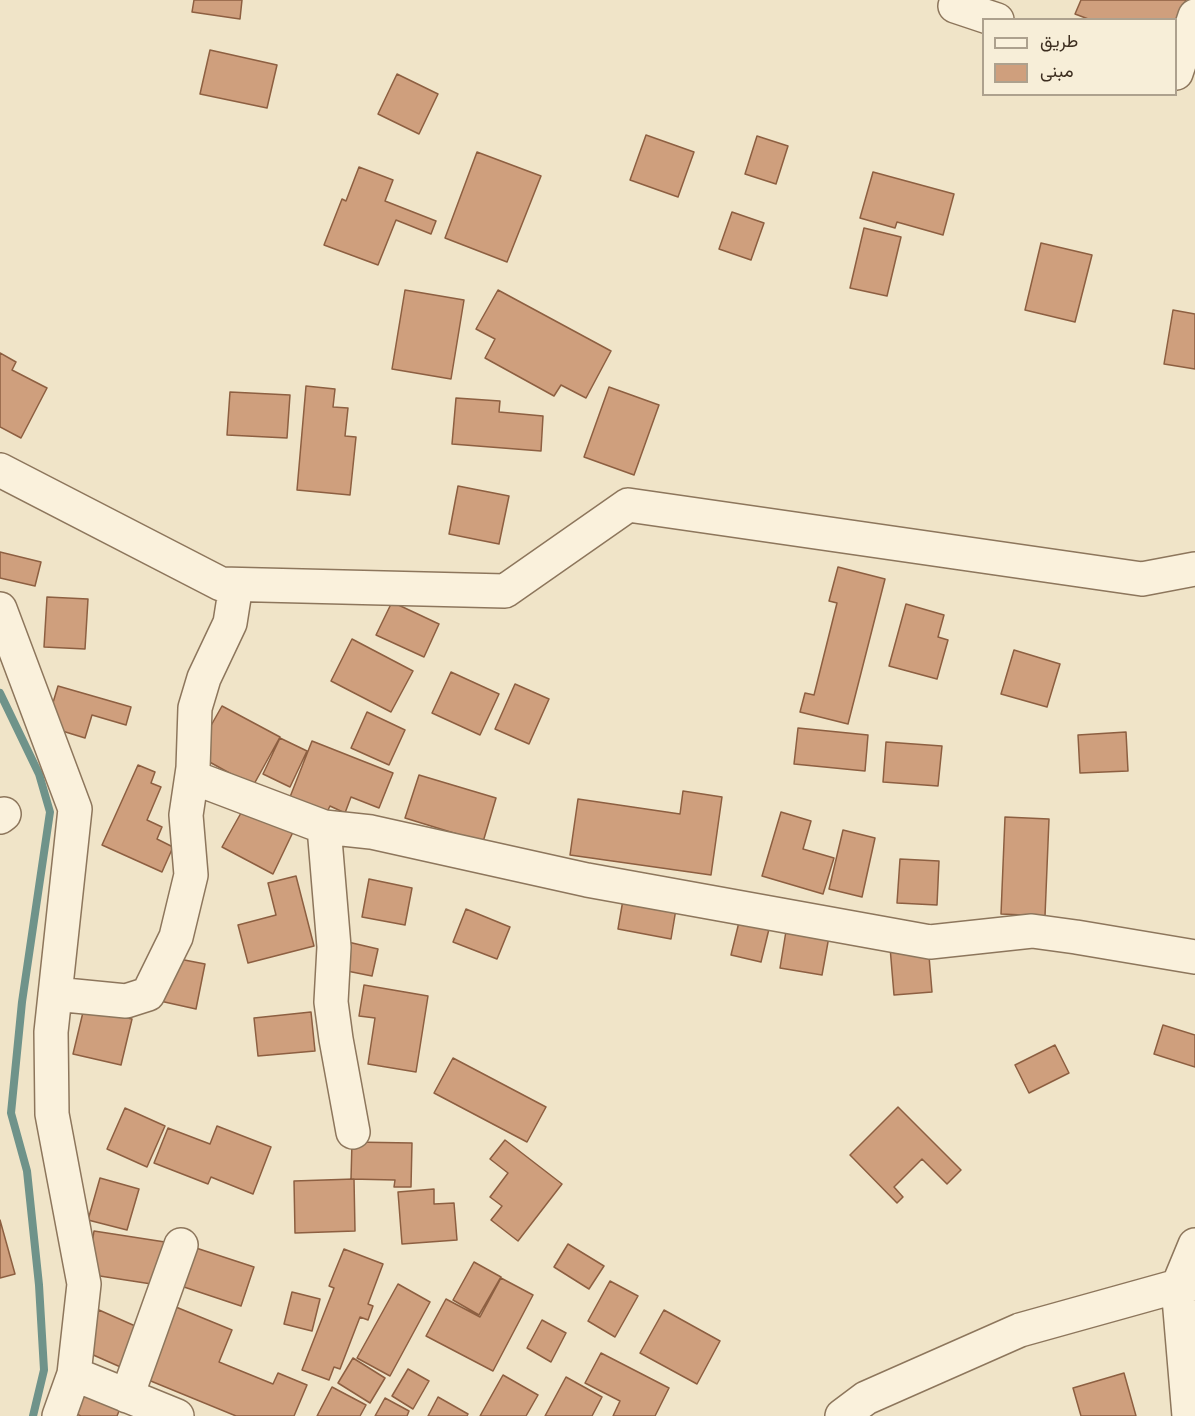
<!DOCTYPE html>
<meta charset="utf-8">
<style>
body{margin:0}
#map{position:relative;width:1195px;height:1416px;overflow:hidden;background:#f0e4c8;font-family:"Times New Roman",Vazirmatn,serif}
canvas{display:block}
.legend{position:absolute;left:982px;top:18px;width:195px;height:78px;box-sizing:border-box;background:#f7eed8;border:2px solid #ada18e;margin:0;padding:8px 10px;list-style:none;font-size:18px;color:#3d2e20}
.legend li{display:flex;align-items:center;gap:12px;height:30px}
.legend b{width:30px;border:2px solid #ada18e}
</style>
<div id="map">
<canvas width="1195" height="1416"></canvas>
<ul class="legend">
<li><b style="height:8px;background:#faf1dc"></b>طريق</li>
<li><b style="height:16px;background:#cf9f7d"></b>مبنى</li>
</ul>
</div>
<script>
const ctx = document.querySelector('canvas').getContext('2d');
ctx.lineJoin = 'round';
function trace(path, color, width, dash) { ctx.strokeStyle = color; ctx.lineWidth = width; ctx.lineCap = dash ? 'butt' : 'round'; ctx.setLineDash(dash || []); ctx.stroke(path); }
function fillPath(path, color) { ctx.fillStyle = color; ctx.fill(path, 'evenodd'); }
const stream = new Path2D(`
 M 0,693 L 39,774 L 50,812 L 22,1002 L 11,1113 L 27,1171 L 39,1285 L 44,1370 L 33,1416`);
const building = new Path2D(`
 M 194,0 L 242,0 L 240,19 L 192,12 Z
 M 1081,0 L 1186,0 L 1176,27 L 1176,20 L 1091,20 L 1075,14 Z
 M 210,50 L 277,65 L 267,108 L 200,94 Z
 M 397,74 L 438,94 L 419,134 L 378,114 Z
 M 646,135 L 694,152 L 678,197 L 630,180 Z
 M 757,136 L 788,146 L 776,184 L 745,174 Z
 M 477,152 L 541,176 L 507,262 L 445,238 Z
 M 359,167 L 393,180 L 385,201 L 436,221 L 431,234 L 396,220 L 378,265 L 324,245 L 342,199 L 346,201 Z
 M 873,172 L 954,194 L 943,235 L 897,222 L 895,228 L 860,218 Z
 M 732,212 L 764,223 L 751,260 L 719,249 Z
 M 864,228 L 901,237 L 887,296 L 850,288 Z
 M 1041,243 L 1092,255 L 1075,322 L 1025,310 Z
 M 405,290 L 464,300 L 451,379 L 392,369 Z
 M 498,290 L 611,351 L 586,398 L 561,385 L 554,396 L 485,358 L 495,339 L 476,329 Z
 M 1173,310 L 1195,314 L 1195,369 L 1164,364 Z
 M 0,353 L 16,362 L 12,370 L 47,388 L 21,438 L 0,427 Z
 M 306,386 L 335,389 L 333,407 L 348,408 L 345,436 L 356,437 L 350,495 L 297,490 Z
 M 609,387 L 659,405 L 634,475 L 584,457 Z
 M 230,392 L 290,395 L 287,438 L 227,435 Z
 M 456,398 L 500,401 L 499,412 L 543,416 L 541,451 L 452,444 Z
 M 458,486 L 509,496 L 499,544 L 449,534 Z
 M 0,552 L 41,562 L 35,586 L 0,578 Z
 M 838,567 L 885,579 L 848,724 L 800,712 L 805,693 L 814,695 L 837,603 L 829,601 Z
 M 47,597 L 88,599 L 85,649 L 44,647 Z
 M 392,602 L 439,624 L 424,657 L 376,635 Z
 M 906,604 L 944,615 L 938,637 L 948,640 L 937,679 L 889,666 Z
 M 352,639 L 413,671 L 391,712 L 331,681 Z
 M 1014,650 L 1060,664 L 1047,707 L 1001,694 Z
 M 451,672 L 499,694 L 480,735 L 432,713 Z
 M 515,684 L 549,699 L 529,744 L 495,729 Z
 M 58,686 L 131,707 L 126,725 L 92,715 L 85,738 L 46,726 Z
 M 222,706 L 280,737 L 253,786 L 195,754 Z
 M 367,712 L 405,730 L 389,765 L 351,748 Z
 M 798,728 L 868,735 L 865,771 L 794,764 Z
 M 1126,732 L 1128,771 L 1080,773 L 1078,735 Z
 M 280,738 L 307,751 L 290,787 L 263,774 Z
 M 312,741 L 393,773 L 379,808 L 351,797 L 345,813 L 330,806 L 327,812 L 290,797 Z
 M 886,742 L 942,746 L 938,786 L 883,782 Z
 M 138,765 L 155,772 L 151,783 L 161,787 L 147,820 L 162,827 L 157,839 L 173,847 L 162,872 L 102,845 Z
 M 419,775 L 496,798 L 483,842 L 405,818 Z
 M 683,791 L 722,797 L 711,875 L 570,855 L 578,799 L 680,814 Z
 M 246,804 L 294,830 L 273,874 L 222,847 Z
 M 781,812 L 811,821 L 803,849 L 834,858 L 823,894 L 762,876 Z
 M 1005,817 L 1049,819 L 1045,916 L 1001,914 Z
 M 843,830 L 875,838 L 862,897 L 829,889 Z
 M 900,859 L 939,861 L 937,905 L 897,903 Z
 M 296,876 L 314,946 L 248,963 L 238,925 L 276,915 L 268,883 Z
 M 369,879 L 412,888 L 405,925 L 362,917 Z
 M 624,894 L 677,903 L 671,939 L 618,929 Z
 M 466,909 L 510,927 L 497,959 L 453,942 Z
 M 739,922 L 769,929 L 761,962 L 731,955 Z
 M 787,925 L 830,931 L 822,975 L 780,968 Z
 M 348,942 L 378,949 L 372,976 L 342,970 Z
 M 928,944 L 932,992 L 894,995 L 890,947 Z
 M 169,957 L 205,964 L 196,1009 L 160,1001 Z
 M 364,985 L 428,996 L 416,1072 L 368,1064 L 375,1018 L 359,1016 Z
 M 84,1008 L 132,1019 L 121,1065 L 73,1054 Z
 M 311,1012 L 315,1051 L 258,1056 L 254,1018 Z
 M 1163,1025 L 1195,1035 L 1195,1067 L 1154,1054 Z
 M 1055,1045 L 1069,1073 L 1029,1093 L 1015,1065 Z
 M 453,1058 L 546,1107 L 527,1142 L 434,1093 Z
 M 898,1107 L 961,1170 L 947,1184 L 922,1159 L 894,1187 L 903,1197 L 897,1203 L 850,1155 Z
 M 125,1108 L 165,1126 L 147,1167 L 107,1149 Z
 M 217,1126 L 271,1147 L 253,1194 L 211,1177 L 208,1184 L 154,1163 L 168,1128 L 210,1144 Z
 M 505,1140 L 562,1184 L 518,1241 L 491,1220 L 502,1206 L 490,1197 L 508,1173 L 490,1159 Z
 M 352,1142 L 412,1143 L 411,1187 L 394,1187 L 395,1180 L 351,1179 Z
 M 100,1178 L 139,1189 L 127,1230 L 88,1220 Z
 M 354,1179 L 355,1231 L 295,1233 L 294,1181 Z
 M 434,1189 L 434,1204 L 454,1203 L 457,1240 L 402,1244 L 398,1192 Z
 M 0,1220 L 15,1274 L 0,1278 Z
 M 94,1231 L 165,1242 L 158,1285 L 87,1274 Z
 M 568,1244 L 604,1266 L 589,1289 L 554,1267 Z
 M 190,1246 L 254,1267 L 241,1306 L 178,1285 Z
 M 344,1249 L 383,1264 L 368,1304 L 373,1306 L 368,1320 L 360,1317 L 340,1369 L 334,1367 L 329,1380 L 302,1370 L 334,1288 L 329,1286 Z
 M 474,1262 L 501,1277 L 479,1315 L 453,1300 Z
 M 501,1278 L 533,1295 L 493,1371 L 426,1336 L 446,1299 L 480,1317 Z
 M 610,1281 L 638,1296 L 615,1337 L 588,1321 Z
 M 398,1284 L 430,1302 L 390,1376 L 357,1358 Z
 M 292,1292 L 320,1299 L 312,1331 L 284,1324 Z
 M 171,1305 L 232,1330 L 219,1362 L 273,1384 L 278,1373 L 307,1385 L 294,1416 L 236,1416 L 141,1377 Z
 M 99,1310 L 142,1329 L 125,1369 L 82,1350 Z
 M 664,1310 L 720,1341 L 697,1384 L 640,1353 Z
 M 542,1320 L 566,1333 L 551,1362 L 527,1348 Z
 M 601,1353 L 669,1388 L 655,1416 L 613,1416 L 620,1401 L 585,1383 Z
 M 353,1358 L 385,1378 L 370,1403 L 338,1383 Z
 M 408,1369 L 429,1381 L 413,1409 L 392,1396 Z
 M 1124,1373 L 1136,1416 L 1081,1416 L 1073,1388 Z
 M 503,1375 L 538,1395 L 526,1416 L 480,1416 Z
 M 566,1377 L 602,1397 L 592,1416 L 545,1416 Z
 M 87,1385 L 123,1401 L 117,1416 L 81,1416 L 74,1413 Z
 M 332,1387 L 366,1405 L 360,1416 L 317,1416 Z
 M 438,1397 L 468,1414 L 467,1416 L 428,1416 Z
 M 385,1398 L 409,1411 L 407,1416 L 375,1416 Z`);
const minor = new Path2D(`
 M 955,6 L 997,20
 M 1176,73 L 1195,16
 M 0,470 L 221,584 L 505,591 L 628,505 L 1142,579 L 1195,569
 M 0,609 L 75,809 L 51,1032 L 52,1114 L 84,1284 L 74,1374 L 177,1416
 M 192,777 L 324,827 L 371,832 L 587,880 L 930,942 L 1032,931 L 1076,937 L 1195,957
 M 0,817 L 4,814
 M 324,827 L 334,947 L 331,1002 L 336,1039 L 353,1132
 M 55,994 L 126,1001 L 148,994 L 176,937 L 191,875 L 186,815 L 193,768 L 195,708 L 204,678 L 230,623 L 236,585
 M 127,1396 L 181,1245
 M 59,1416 L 74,1374
 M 842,1416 L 866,1398 L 1020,1330 L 1178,1286 L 1195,1284
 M 1189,1416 L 1178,1286 L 1195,1245`);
trace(stream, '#6f938a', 8);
fillPath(building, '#cf9f7d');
trace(building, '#8d5f41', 1.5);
trace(minor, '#8d765c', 36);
trace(minor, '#faf1dc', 33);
</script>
